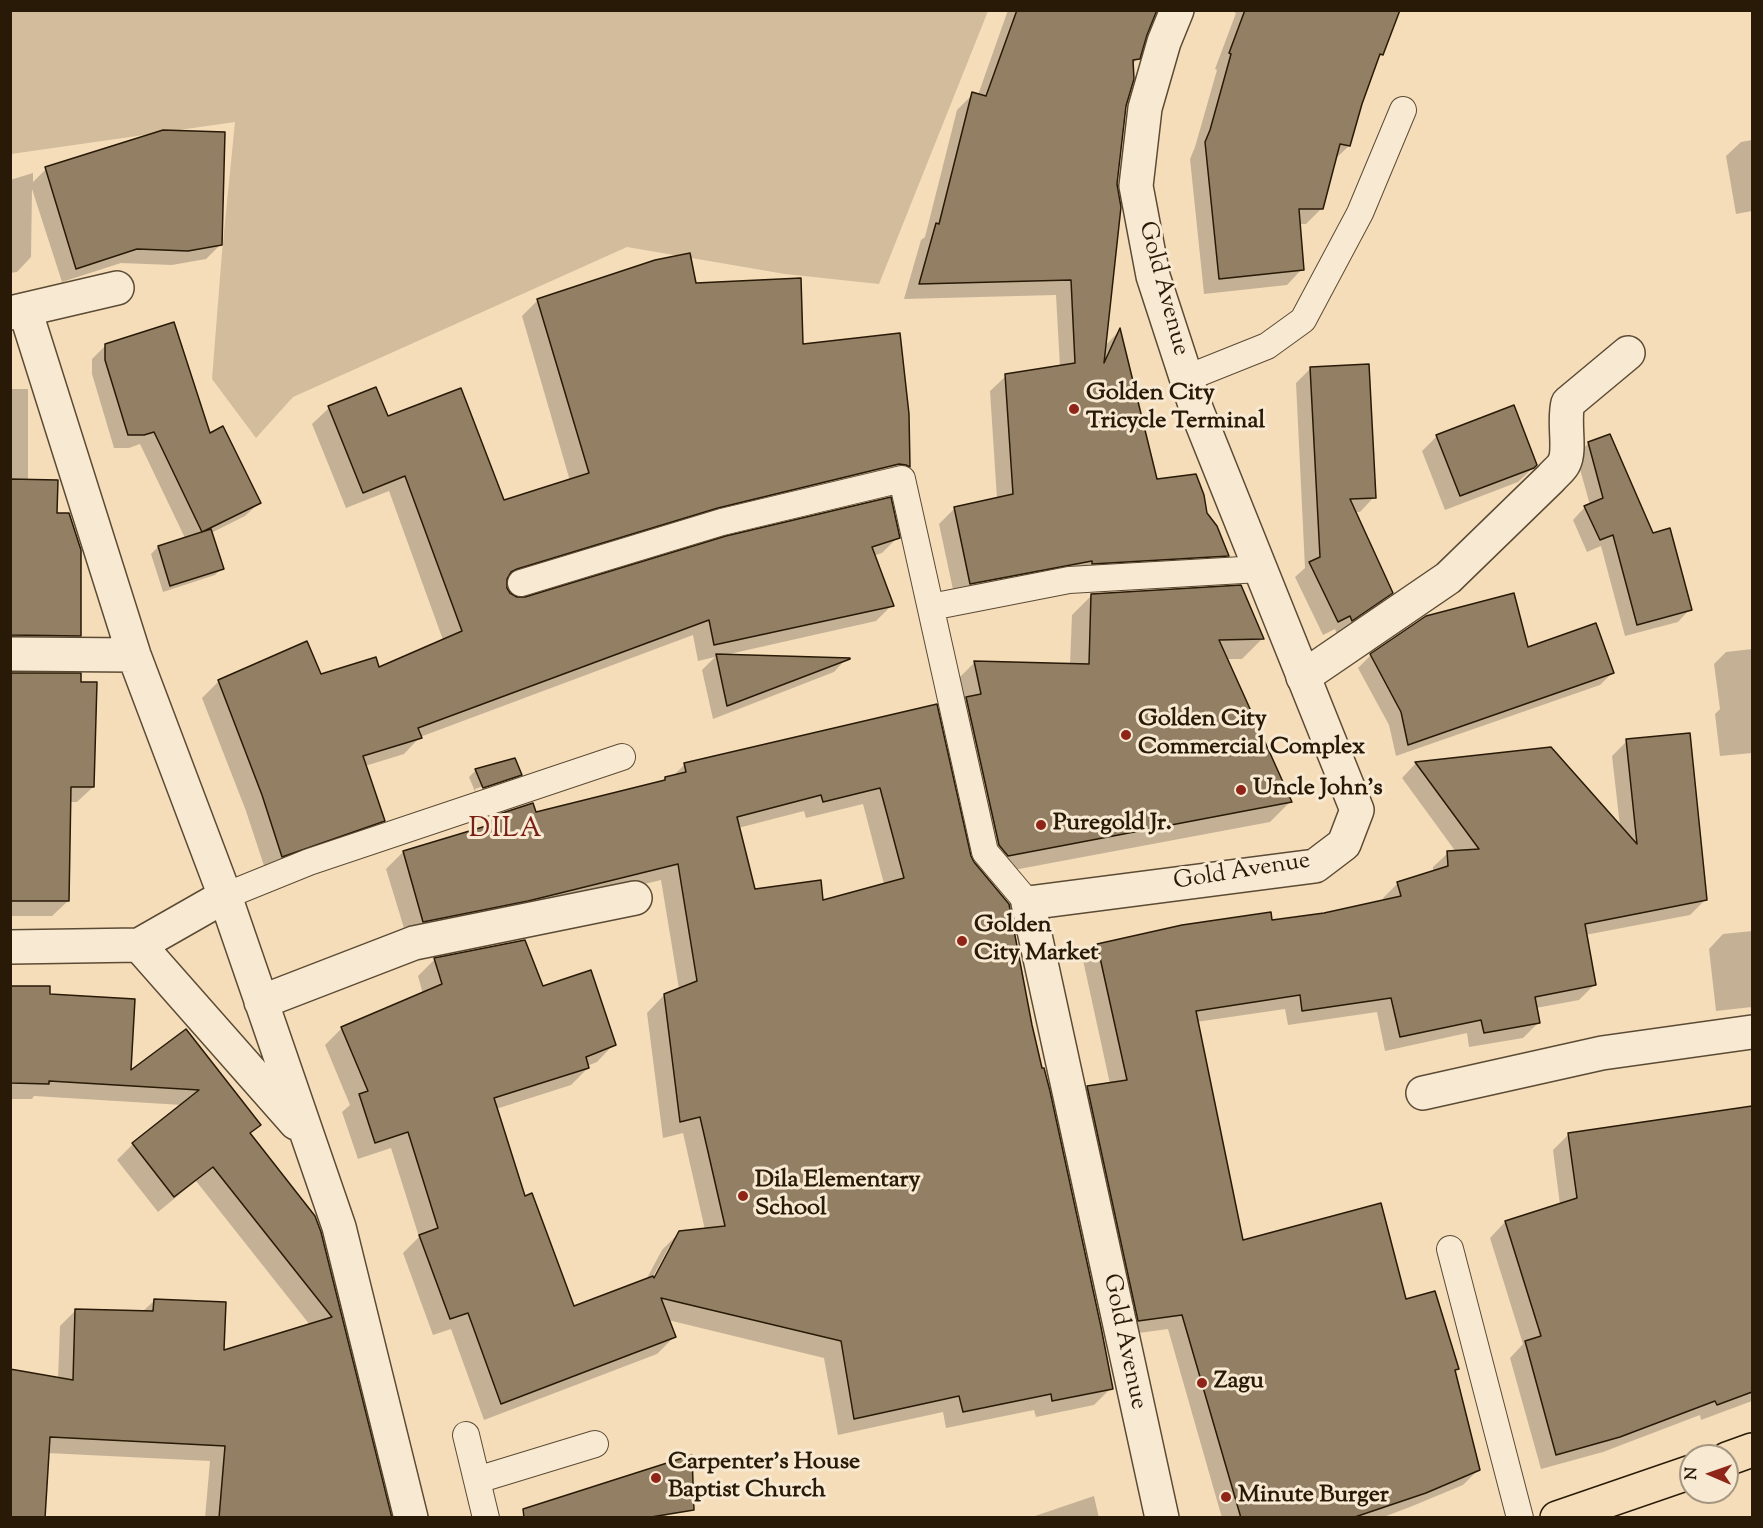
<!DOCTYPE html>
<style>
body{margin:0}
#map{position:relative;width:1763px;height:1528px;overflow:hidden;background:#f5ddba;font-family:"Sorts Mill Goudy",serif}
canvas{display:block}
.frame{position:absolute;inset:0;border:12px solid #291a07;pointer-events:none}
.north{position:absolute;left:1679px;top:1444px;width:60px;height:60px;box-sizing:border-box;background:#f8e9d2;border:2px solid #a59681;border-radius:50%;rotate:272deg;font-size:16px;font-weight:700;line-height:24px;text-align:center;color:#291a07}
.north::after{content:'';display:block;margin:auto;width:21px;height:27px;background:#8f2418;clip-path:polygon(50% 0,100% 100%,50% 72%,0 100%)}
</style>
<div id="map">
<canvas width="1763" height="1528"></canvas>
<div class="frame"></div>
<div class="north">N</div>
</div>
<script>
const ctx = document.querySelector('canvas').getContext('2d');
ctx.lineJoin = 'round';
function fillPath(path, color) { ctx.fillStyle = color; ctx.fill(path, 'evenodd'); }
function trace(path, color, width, dash) { ctx.strokeStyle = color; ctx.lineWidth = width; ctx.lineCap = dash ? 'butt' : 'round'; ctx.setLineDash(dash || []); ctx.stroke(path); }
function write(font, color, halo, rows, align = 'center') {
  ctx.font = font + ' "Sorts Mill Goudy",serif'; ctx.lineWidth = 6; ctx.setLineDash([]); ctx.textBaseline = 'middle'; ctx.strokeStyle = halo; ctx.fillStyle = color; for (const [text, x, y, turn = 0] of rows) {
    ctx.save(); ctx.translate(x, y); ctx.rotate((+turn || 0) * Math.PI / 180); ctx.textAlign = isNaN(turn) ? turn : align; if (halo) ctx.strokeText(text, 0, 0); ctx.fillText(text, 0, 0); ctx.restore();
  }
}
const green = new Path2D(`
 M 10,11 L 988,11 L 879,284 L 785,274 L 627,247 L 293,397 L 256,438 L 212,379 L 222,252 L 235,122 L 11,154 Z`);
const shadow = new Path2D(`
 M 1008,10 L 1155,10 L 1138,58 L 1132,65 L 1125,105 L 1116,184 L 1105,346 L 1119,331 L 1156,481 L 1205,514 L 1227,555 L 1212,571 L 955,599 L 939,524 L 955,508 L 997,499 L 990,391 L 1006,376 L 1060,367 L 1056,295 L 904,299 L 921,240 L 925,237 L 957,110 L 973,94 L 978,95 Z
 M 1229,10 L 1399,10 L 1382,54 L 1377,59 L 1361,103 L 1349,146 L 1334,160 L 1322,208 L 1306,224 L 1299,224 L 1302,269 L 1287,285 L 1204,294 L 1190,159 L 1195,147 L 1217,70 L 1215,69 L 1236,13 Z
 M 1752,140 L 1752,211 L 1736,214 L 1726,156 L 1741,142 Z
 M 46,169 L 221,244 L 206,259 L 172,265 L 121,263 L 62,282 L 32,189 L 31,257 L 17,272 L 10,273 L 10,180 L 33,173 L 33,182 Z
 M 694,284 L 801,346 L 908,466 L 892,482 L 700,523 L 505,583 L 505,588 L 510,595 L 518,599 L 898,537 L 882,553 L 873,556 L 892,605 L 876,621 L 725,655 L 846,659 L 834,672 L 713,719 L 702,670 L 715,657 L 698,661 L 693,635 L 420,737 L 404,754 L 365,766 L 383,820 L 367,836 L 266,872 L 246,811 L 202,698 L 218,682 L 306,643 L 320,676 L 378,669 L 443,640 L 389,491 L 346,508 L 312,424 L 329,408 L 375,389 L 387,418 L 503,502 L 570,481 L 522,316 L 538,300 Z
 M 105,346 L 209,435 L 259,503 L 245,516 L 211,533 L 222,568 L 215,575 L 163,592 L 151,554 L 158,547 L 185,538 L 140,444 L 129,448 L 114,448 L 92,374 L 92,359 Z
 M 1311,368 L 1374,497 L 1360,512 L 1355,512 L 1392,592 L 1377,607 L 1337,634 L 1335,629 L 1323,635 L 1295,577 L 1305,568 L 1296,383 Z
 M 10,389 L 28,389 L 28,481 L 56,515 L 80,635 L 64,651 L 10,651 Z
 M 1437,436 L 1536,465 L 1518,482 L 1445,510 L 1422,451 Z
 M 1589,443 L 1652,535 L 1690,609 L 1678,622 L 1625,636 L 1601,546 L 1587,552 L 1573,520 L 1585,507 L 1590,505 L 1576,455 Z
 M 1240,587 L 1262,639 L 1242,659 L 1226,659 L 1290,802 L 1270,822 L 987,875 L 979,865 L 947,719 L 955,682 L 975,662 L 1070,665 L 1072,615 L 1092,595 Z
 M 1527,649 L 1612,673 L 1600,685 L 1396,756 L 1389,725 L 1358,668 L 1371,655 Z
 M 1752,649 L 1752,753 L 1720,756 L 1715,714 L 1720,709 L 1714,664 L 1726,652 Z
 M 10,674 L 93,787 L 77,802 L 69,802 L 68,901 L 52,916 L 10,916 Z
 M 936,706 L 969,856 L 1031,1025 L 1111,1388 L 1094,1405 L 1036,1417 L 1034,1410 L 946,1428 L 943,1412 L 838,1435 L 824,1358 L 668,1320 L 674,1337 L 657,1354 L 484,1420 L 451,1329 L 433,1335 L 403,1253 L 419,1237 L 391,1148 L 358,1159 L 342,1112 L 350,1105 L 325,1045 L 342,1028 L 423,994 L 418,976 L 435,959 L 542,988 L 614,1044 L 597,1062 L 587,1066 L 588,1068 L 571,1085 L 496,1109 L 524,1198 L 573,1308 L 646,1280 L 662,1250 L 679,1233 L 705,1230 L 683,1133 L 663,1138 L 647,1013 L 664,995 L 679,989 L 661,880 L 509,917 L 407,938 L 386,869 L 403,852 L 483,828 L 494,817 L 535,814 L 661,783 L 665,779 L 672,777 L 684,765 ZM 863,804 L 884,884 L 822,902 L 754,890 L 738,828 L 804,811 L 806,818 ZM 669,1247 L 672,1247 L 651,1286 L 649,1284 Z
 M 1627,741 L 1705,900 L 1690,915 L 1585,935 L 1594,985 L 1579,1000 L 1536,1008 L 1538,1023 L 1523,1038 L 1469,1047 L 1467,1033 L 1385,1051 L 1377,1012 L 1288,1025 L 1285,1009 L 1196,1022 L 1242,1242 L 1405,1301 L 1457,1368 L 1454,1372 L 1478,1470 L 1463,1485 L 1410,1507 L 1381,1518 L 1222,1518 L 1168,1329 L 1124,1335 L 1073,1102 L 1088,1087 L 1110,1084 L 1083,960 L 1098,946 L 1324,914 L 1384,901 L 1383,898 L 1398,883 L 1433,872 L 1433,867 L 1448,853 L 1456,852 L 1402,778 L 1416,763 L 1620,826 L 1612,756 Z
 M 476,770 L 520,775 L 513,782 L 476,794 L 469,777 ZM 513,776 L 513,779 L 476,792 L 475,789 Z
 M 1752,931 L 1752,1007 L 1716,1011 L 1709,949 L 1723,934 Z
 M 10,987 L 49,995 L 129,1073 L 186,1031 L 259,1125 L 249,1134 L 314,1217 L 390,1518 L 205,1518 L 210,1461 L 47,1453 L 10,1518 L 58,1379 L 60,1326 L 76,1310 L 142,1312 L 155,1300 L 222,1352 L 310,1325 L 196,1181 L 158,1212 L 117,1160 L 133,1144 L 182,1105 L 34,1096 L 32,1099 L 10,1099 Z
 M 1752,1108 L 1752,1401 L 1701,1420 L 1700,1415 L 1603,1452 L 1541,1469 L 1510,1358 L 1523,1344 L 1490,1238 L 1505,1222 L 1560,1205 L 1553,1150 L 1569,1134 Z
 M 1094,1496 L 1099,1518 L 1029,1518 Z
 M 669,1513 L 664,1518 L 533,1518 Z`);
const building = new Path2D(`
 M 1017,10 L 1157,10 L 1147,35 L 1140,59 L 1133,60 L 1134,79 L 1126,106 L 1117,184 L 1121,207 L 1104,363 L 1120,328 L 1157,479 L 1196,474 L 1204,495 L 1207,513 L 1217,526 L 1229,556 L 1092,564 L 1092,561 L 970,584 L 954,507 L 1013,494 L 1005,374 L 1075,363 L 1071,280 L 919,284 L 936,223 L 939,224 L 972,92 L 986,96 Z
 M 1245,10 L 1400,10 L 1383,55 L 1380,54 L 1362,104 L 1350,146 L 1340,144 L 1323,209 L 1299,209 L 1304,270 L 1219,279 L 1205,142 L 1210,130 L 1231,54 L 1229,53 Z
 M 163,130 L 225,132 L 222,245 L 188,251 L 137,249 L 76,269 L 45,167 Z
 M 690,253 L 696,283 L 801,278 L 803,344 L 900,333 L 909,414 L 910,467 L 906,465 L 899,464 L 718,508 L 517,569 L 511,572 L 507,579 L 507,588 L 510,593 L 517,597 L 525,597 L 726,536 L 891,497 L 900,538 L 872,547 L 894,606 L 714,645 L 709,620 L 418,728 L 422,738 L 363,756 L 385,821 L 282,857 L 262,795 L 218,680 L 307,641 L 321,674 L 376,657 L 379,667 L 462,631 L 405,476 L 363,493 L 328,406 L 376,387 L 388,416 L 461,388 L 504,500 L 589,473 L 537,299 L 655,260 Z
 M 174,322 L 210,433 L 223,426 L 261,503 L 202,532 L 154,432 L 144,435 L 128,435 L 105,360 L 105,344 Z
 M 1369,364 L 1376,498 L 1350,499 L 1393,593 L 1352,621 L 1350,616 L 1338,622 L 1309,562 L 1320,557 L 1310,367 Z
 M 1514,405 L 1537,465 L 1534,468 L 1460,496 L 1436,435 Z
 M 1610,434 L 1653,533 L 1670,528 L 1692,610 L 1637,625 L 1613,535 L 1600,540 L 1584,506 L 1603,498 L 1588,442 Z
 M 10,479 L 58,480 L 57,513 L 69,513 L 81,550 L 81,636 L 10,635 Z
 M 211,529 L 224,569 L 170,586 L 158,546 Z
 M 1241,585 L 1264,639 L 1219,640 L 1292,802 L 1008,856 L 999,845 L 966,697 L 981,694 L 974,661 L 1089,664 L 1091,594 Z
 M 1514,593 L 1528,647 L 1596,623 L 1614,673 L 1408,745 L 1401,712 L 1370,654 L 1426,616 Z
 M 716,654 L 850,658 L 850,659 L 727,706 Z
 M 10,673 L 81,673 L 81,682 L 97,682 L 94,787 L 71,787 L 69,901 L 10,901 Z
 M 937,704 L 971,856 L 974,862 L 1009,904 L 1032,1025 L 1042,1068 L 1044,1068 L 1050,1091 L 1101,1327 L 1113,1389 L 1052,1401 L 1051,1394 L 963,1412 L 959,1396 L 854,1419 L 841,1341 L 661,1298 L 676,1337 L 501,1404 L 468,1313 L 450,1319 L 419,1235 L 438,1228 L 408,1132 L 375,1143 L 359,1094 L 368,1091 L 341,1027 L 442,984 L 434,958 L 525,940 L 543,986 L 591,970 L 616,1045 L 586,1057 L 589,1068 L 494,1098 L 525,1196 L 532,1193 L 574,1306 L 653,1276 L 654,1278 L 679,1231 L 725,1226 L 700,1117 L 680,1122 L 664,994 L 697,981 L 678,864 L 528,901 L 423,922 L 403,851 L 496,823 L 493,816 L 533,803 L 536,812 L 665,780 L 665,777 L 686,772 L 684,763 ZM 880,788 L 904,878 L 823,900 L 821,880 L 755,889 L 737,817 L 821,795 L 823,802 Z
 M 1690,733 L 1707,900 L 1585,924 L 1596,985 L 1535,997 L 1540,1023 L 1484,1033 L 1481,1020 L 1400,1037 L 1391,998 L 1302,1011 L 1300,995 L 1196,1011 L 1243,1240 L 1381,1203 L 1406,1299 L 1435,1291 L 1459,1369 L 1455,1370 L 1480,1470 L 1426,1493 L 1352,1518 L 1241,1518 L 1182,1315 L 1138,1321 L 1087,1086 L 1127,1080 L 1097,944 L 1182,925 L 1271,912 L 1272,920 L 1324,913 L 1401,896 L 1397,882 L 1448,866 L 1447,851 L 1479,849 L 1415,762 L 1551,747 L 1637,844 L 1626,739 Z
 M 515,758 L 522,775 L 483,788 L 475,769 Z
 M 10,986 L 50,986 L 50,994 L 135,999 L 131,1070 L 186,1029 L 261,1125 L 250,1133 L 315,1216 L 321,1232 L 392,1518 L 219,1518 L 225,1446 L 50,1437 L 45,1518 L 10,1518 L 10,1369 L 73,1380 L 75,1309 L 153,1311 L 154,1299 L 226,1302 L 224,1350 L 332,1317 L 213,1167 L 174,1197 L 132,1143 L 199,1090 L 49,1081 L 49,1084 L 10,1083 Z
 M 1752,1106 L 1752,1392 L 1717,1405 L 1715,1401 L 1620,1437 L 1556,1455 L 1525,1341 L 1541,1336 L 1505,1221 L 1577,1198 L 1568,1133 Z
 M 692,1455 L 694,1510 L 645,1518 L 524,1518 L 523,1509 Z`);
const service = new Path2D(`
 M 1187,378 L 1267,346 L 1303,320 L 1360,213 L 1403,110
 M 521,583 L 722,522 L 902,479 L 985,852 L 1028,903
 M 931,607 L 1069,580 L 1260,569
 M 225,896 L 309,862 L 622,757
 M 1450,1249 L 1520,1518
 M 466,1435 L 486,1518
 M 477,1480 L 595,1444`);
const minor = new Path2D(`
 M 25,310 L 134,655 L 225,896 L 339,1227 L 411,1518
 M 10,313 L 117,288
 M 10,654 L 134,655
 M 1303,677 L 1448,578 L 1551,478 C 1555,473 1562,468 1564,463 C 1571,450 1563,421 1568,403 L 1628,353
 M 139,945 L 296,1123
 M 10,947 L 139,945 L 225,896
 M 261,1002 L 414,943 L 635,898
 M 1423,1093 L 1602,1053 L 1752,1032`);
const tertiary = new Path2D(`
 M 1162,1518 L 1028,903 L 1315,866 L 1344,844 L 1357,810 L 1197,411 L 1153,276 L 1136,186 L 1145,108 L 1164,42 L 1177,10`);
const trunk = new Path2D(`
 M 1727,1459 L 1752,1450
 M 1557,1518 L 1691,1472`);
const markers = [
 [1074,409,6,"#8f2418"],
 [1126,735,6,"#8f2418"],
 [1241,790,6,"#8f2418"],
 [1041,825,6,"#8f2418"],
 [962,941,6,"#8f2418"],
 [743,1196,6,"#8f2418"],
 [1202,1383,6,"#8f2418"],
 [656,1478,6,"#8f2418"],
 [1226,1497,6,"#8f2418"]
];
const streetNames = [
 ["Gold Avenue",1162,289,75],
 ["Gold Avenue",1242,873,-9],
 ["Gold Avenue",1123,1342,78]
];
const poiNames = [
 ["Golden City",1086,395],
 ["Tricycle Terminal",1086,423],
 ["Golden City",1138,721],
 ["Commercial Complex",1138,749],
 ["Uncle John's",1253,790],
 ["Puregold Jr.",1053,825],
 ["Golden",974,927],
 ["City Market",974,955],
 ["Dila Elementary",755,1182],
 ["School",755,1210],
 ["Zagu",1214,1383],
 ["Carpenter's House",668,1464],
 ["Baptist Church",668,1492],
 ["Minute Burger",1238,1497]
];
const quarterNames = [
 ["DILA",506,831]
];
fillPath(green, '#d2bc9c');
fillPath(shadow, '#0003');
fillPath(building, '#937f64');
trace(building, '#291a07', 1.5);
trace(service, '#5c4b34', 28);
trace(minor, '#5c4b34', 36);
trace(tertiary, '#5c4b34', 36);
trace(trunk, '#291a07', 36);
trace(service, '#f8e9d2', 26);
trace(minor, '#f8e9d2', 33);
trace(tertiary, '#f8e9d2', 33);
trace(trunk, '#f5ddba', 33);
for (const [x, y, r, color] of markers) { const dot = new Path2D(); dot.arc(x, y, r, 0, 2 * Math.PI); ctx.fillStyle = color; ctx.fill(dot); trace(dot, '#f8e9d2', 2); }
write('24px', '#291a07', '#f8e9d2', streetNames);
write('bold 24px', '#291a07', '#f8e9d2', poiNames, 'left');
ctx.letterSpacing = '1.5px';
write('27px', '#7a1f14', '#f8e9d2', quarterNames);
ctx.letterSpacing = '0px';
</script>
